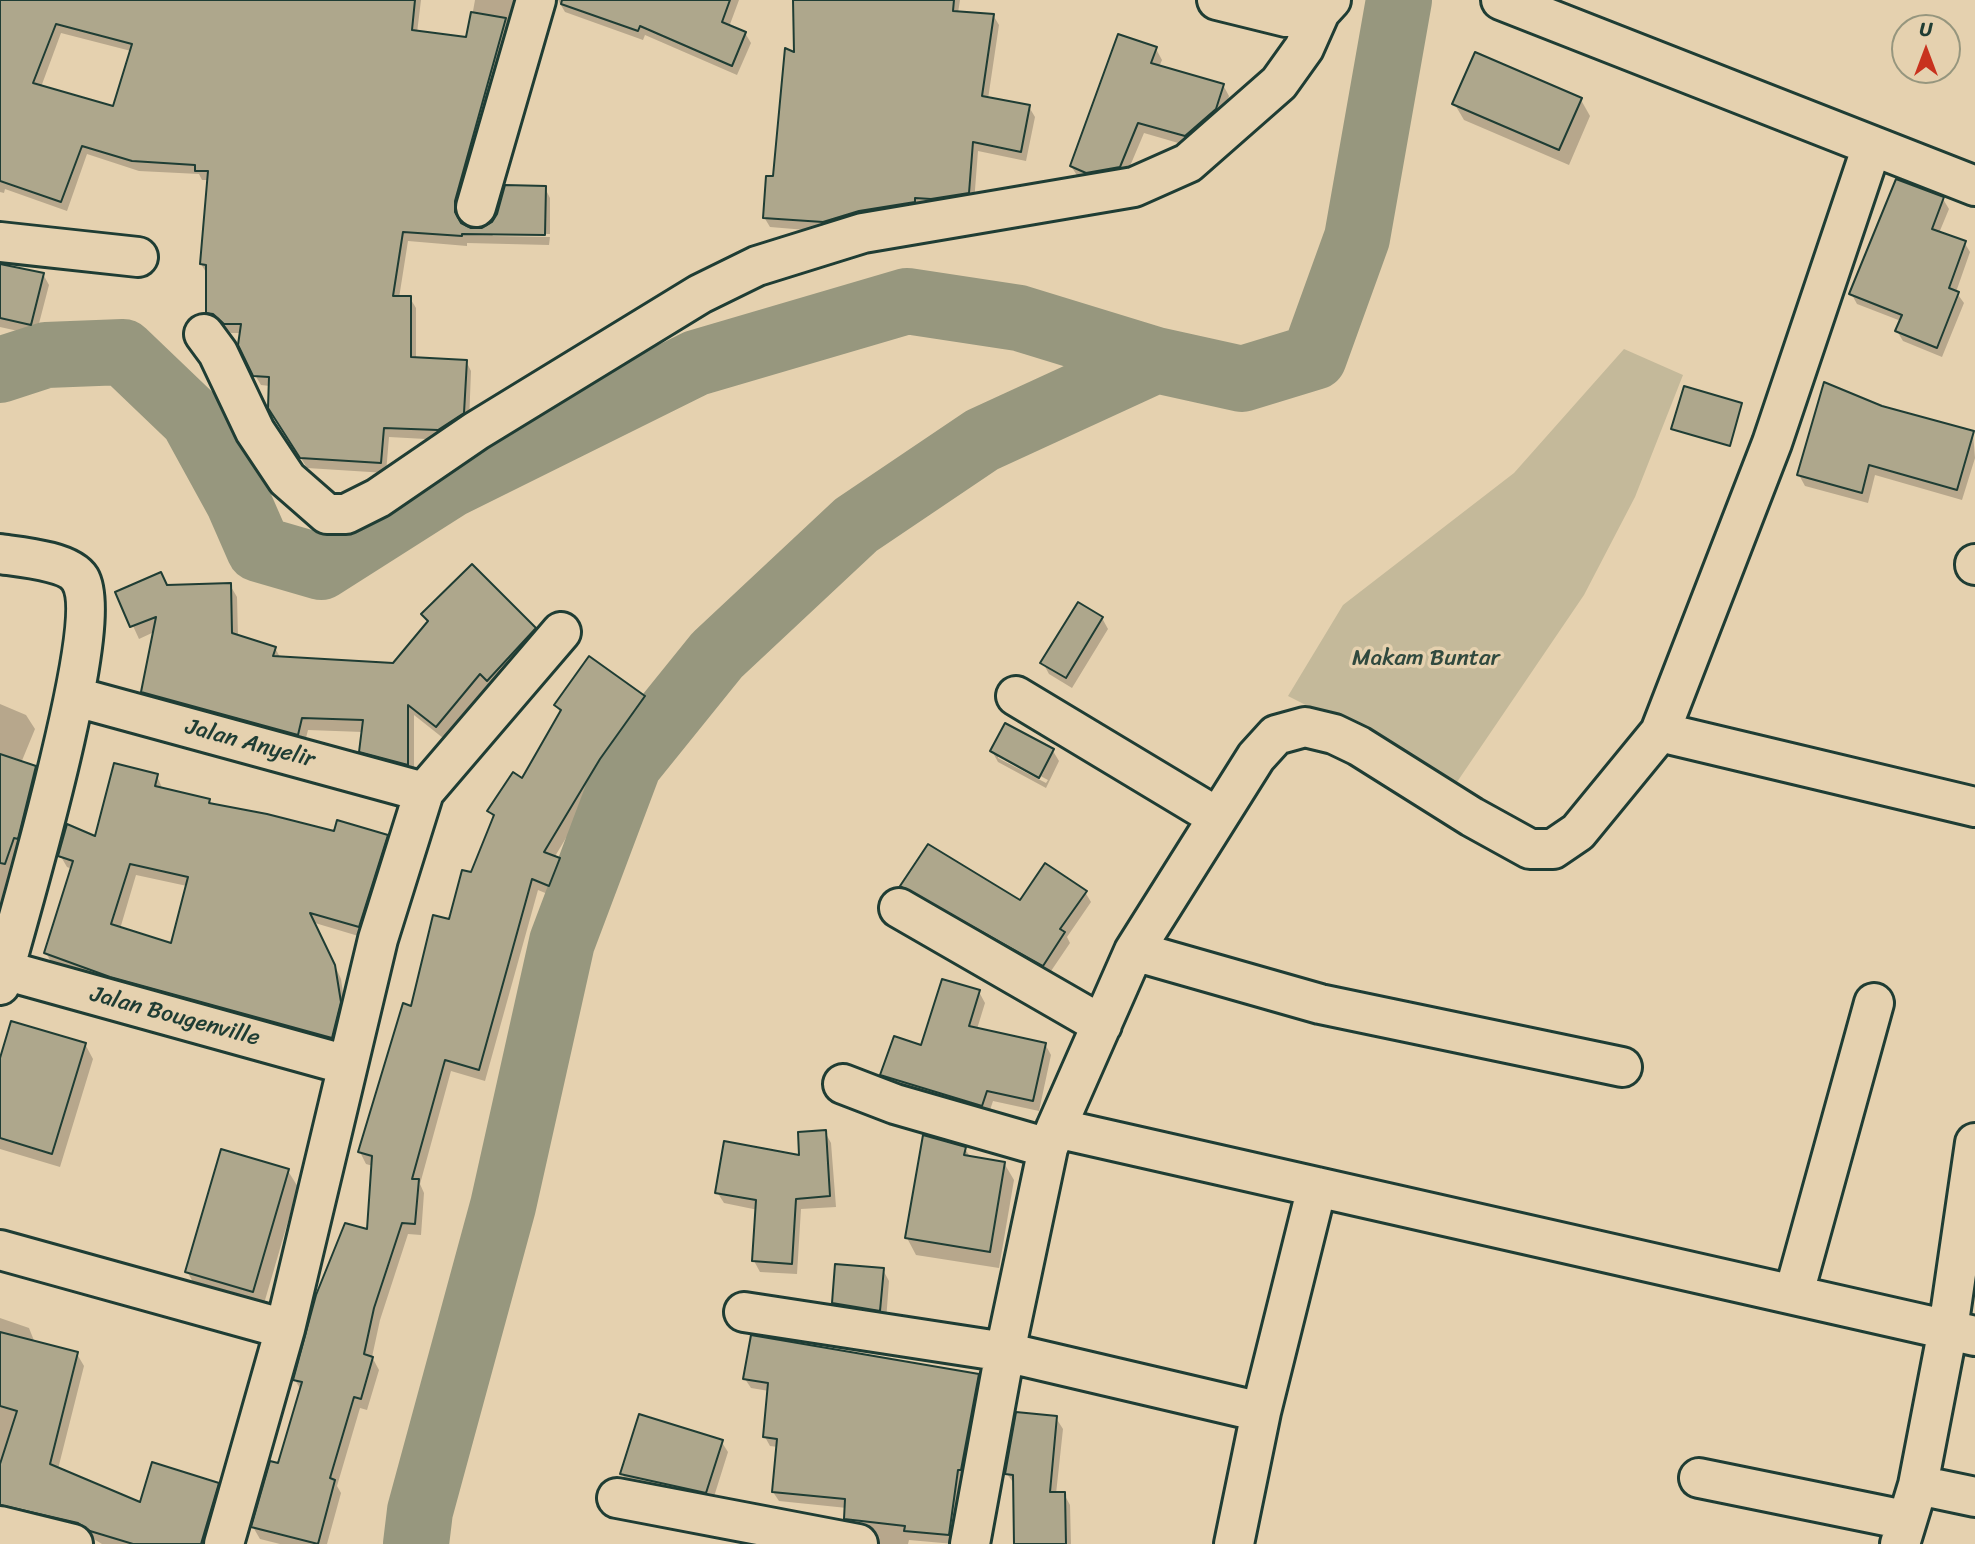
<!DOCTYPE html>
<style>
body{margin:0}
#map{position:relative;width:1975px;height:1544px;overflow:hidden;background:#e5d1af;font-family:Sriracha,sans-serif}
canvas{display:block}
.north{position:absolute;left:1891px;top:14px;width:70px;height:70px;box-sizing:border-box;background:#e5d1af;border:2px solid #96967e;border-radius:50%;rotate:0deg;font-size:19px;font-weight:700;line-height:28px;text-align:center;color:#1f3d34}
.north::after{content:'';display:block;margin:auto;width:24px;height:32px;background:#c8321e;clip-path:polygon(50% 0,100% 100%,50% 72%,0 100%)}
</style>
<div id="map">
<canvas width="1975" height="1544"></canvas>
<div class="north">U</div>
</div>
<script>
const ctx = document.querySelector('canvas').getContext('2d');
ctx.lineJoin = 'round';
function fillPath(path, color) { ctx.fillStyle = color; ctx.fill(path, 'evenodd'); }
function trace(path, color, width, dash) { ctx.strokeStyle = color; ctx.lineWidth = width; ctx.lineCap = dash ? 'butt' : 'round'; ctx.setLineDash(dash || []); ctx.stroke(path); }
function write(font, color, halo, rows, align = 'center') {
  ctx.font = font + ' Sriracha,sans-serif'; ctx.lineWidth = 7; ctx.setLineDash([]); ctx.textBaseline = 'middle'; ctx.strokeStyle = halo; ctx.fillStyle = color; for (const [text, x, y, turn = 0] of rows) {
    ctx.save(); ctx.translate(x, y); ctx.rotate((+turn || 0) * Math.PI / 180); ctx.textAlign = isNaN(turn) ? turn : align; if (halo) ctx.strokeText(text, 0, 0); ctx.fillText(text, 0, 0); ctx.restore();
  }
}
const green = new Path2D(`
 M 1624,349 L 1683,375 L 1635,497 L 1584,595 L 1457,782 L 1288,696 L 1343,605 L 1514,473 Z`);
const shadow = new Path2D(`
 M 0,0 L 421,0 L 417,33 L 468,39 L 475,0 L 516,0 L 460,212 L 459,224 L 470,230 L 482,230 L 545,188 L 550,198 L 550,234 L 496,233 L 492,236 L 550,237 L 549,245 L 467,243 L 467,246 L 408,241 L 399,298 L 410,298 L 416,308 L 416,359 L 466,361 L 471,371 L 469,423 L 444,440 L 389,437 L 386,473 L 307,468 L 270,407 L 270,386 L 261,385 L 255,375 L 242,333 L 231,333 L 221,324 L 214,322 L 208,312 L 207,274 L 201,264 L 209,180 L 202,180 L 199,174 L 139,171 L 87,154 L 67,211 L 5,189 L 4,193 L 0,192 ZM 61,33 L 131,51 L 114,108 L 41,87 Z
 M 558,0 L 739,0 L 729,27 L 745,33 L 751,43 L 737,75 L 645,35 L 643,40 L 565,12 Z
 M 793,0 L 960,0 L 958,13 L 993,15 L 999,25 L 988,99 L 1029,107 L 1035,117 L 1026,161 L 978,151 L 974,203 L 830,232 L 770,227 L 764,217 L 774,178 L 795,55 Z
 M 1156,49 L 1162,60 L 1159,67 L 1223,85 L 1229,96 L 1222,120 L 1192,147 L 1144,133 L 1125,178 L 1093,183 L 1078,177 L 1071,166 Z
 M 1581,100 L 1590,116 L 1569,165 L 1464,120 L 1454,103 Z
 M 1943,199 L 1949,209 L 1939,233 L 1964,242 L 1970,252 L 1956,292 L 1964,303 L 1942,357 L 1903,341 L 1897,331 L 1901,321 L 1857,304 L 1851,293 Z
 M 0,266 L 43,274 L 49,285 L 36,335 L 0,327 Z
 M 1825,384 L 1909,415 L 1973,433 L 1975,458 L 1962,500 L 1875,475 L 1868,503 L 1805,486 L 1799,475 Z
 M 230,585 L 237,597 L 238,637 L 275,648 L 281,659 L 394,665 L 428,623 L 423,614 L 534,629 L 541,641 L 495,692 L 487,685 L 443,738 L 414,715 L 414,776 L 368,764 L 361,751 L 363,732 L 308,730 L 304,746 L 150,704 L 142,692 L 154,632 L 139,639 L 118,593 L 168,586 Z
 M 1102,618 L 1108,629 L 1072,688 L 1049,674 L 1043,663 Z
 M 644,698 L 650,709 L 606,771 L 554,858 L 559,860 L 566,871 L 555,897 L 538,890 L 485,1081 L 451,1071 L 420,1184 L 424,1193 L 421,1235 L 408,1234 L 380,1320 L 372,1357 L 379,1370 L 367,1410 L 360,1408 L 337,1486 L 341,1493 L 327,1544 L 280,1544 L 260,1539 L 253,1527 L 279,1465 L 301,1390 L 295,1380 L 369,1231 L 373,1166 L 366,1164 L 360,1152 L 412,1008 L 494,819 L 489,811 L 523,781 L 561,714 L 556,705 Z
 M 0,704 L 26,715 L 35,729 L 21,763 L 35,767 L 43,782 L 0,918 Z
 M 992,751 L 1053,751 L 1059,761 L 1046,788 L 998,762 ZM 998,754 L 1048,780 L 1046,783 L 998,758 Z
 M 157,776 L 163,790 L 209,801 L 212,805 L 335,834 L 387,836 L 393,848 L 365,938 L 315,923 L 341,979 L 346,1015 L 338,1049 L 53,965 L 46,953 L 72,869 L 67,867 L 60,855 L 96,838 ZM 136,875 L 187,886 L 172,946 L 120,929 Z
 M 902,886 L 1021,902 L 1085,892 L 1091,902 L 1067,937 L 1070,943 L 1049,974 L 908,896 Z
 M 979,992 L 985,1003 L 977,1029 L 1045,1044 L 1051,1055 L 1039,1111 L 993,1101 L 988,1116 L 888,1086 L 882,1075 L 922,1047 Z
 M 85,1044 L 93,1059 L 60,1167 L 0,1149 L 0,1063 Z
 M 825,1132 L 831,1143 L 836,1207 L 801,1209 L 797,1274 L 760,1272 L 754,1261 L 758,1210 L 724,1203 L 717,1192 L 801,1157 Z
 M 965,1149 L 971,1158 L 1004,1163 L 1014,1180 L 999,1268 L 916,1255 L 907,1238 Z
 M 288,1171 L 298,1187 L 263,1307 L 196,1288 L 187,1271 Z
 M 883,1270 L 889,1281 L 886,1321 L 840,1314 L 833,1303 Z
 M 0,1318 L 29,1328 L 35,1343 L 77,1354 L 84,1366 L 58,1469 L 141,1504 L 218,1484 L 225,1496 L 210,1544 L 102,1544 L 87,1535 L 0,1514 Z
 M 978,1376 L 983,1385 L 954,1544 L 909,1540 L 908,1544 L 880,1544 L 879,1536 L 851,1528 L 846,1519 L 847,1508 L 779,1501 L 773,1492 L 778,1447 L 770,1446 L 765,1437 L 769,1391 L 751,1388 L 745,1379 Z
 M 1056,1418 L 1063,1429 L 1056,1494 L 1064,1494 L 1070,1505 L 1071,1544 L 1016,1544 L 1015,1485 L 1007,1474 Z
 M 721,1441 L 728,1452 L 712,1503 L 628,1484 L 622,1474 Z`);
const river = new Path2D(`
 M 0,370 L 46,355 L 123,352 L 193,419 L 238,501 L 259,549 L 321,567 L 450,485 L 696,363 L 907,301 L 1019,318 L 1156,360 L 1242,379 L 1314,357 L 1357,238 L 1399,0
 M 416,1544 L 420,1511 L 503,1206 L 562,942 L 629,764 L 717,655 L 856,525 L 982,440 L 1156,360`);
const building = new Path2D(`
 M 0,0 L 415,0 L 412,30 L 466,37 L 471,12 L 506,18 L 455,201 L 455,212 L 461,223 L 471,228 L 482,228 L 492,222 L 497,214 L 505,185 L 546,186 L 545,235 L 462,234 L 462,236 L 403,232 L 393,296 L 411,296 L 411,357 L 467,360 L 464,413 L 438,430 L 384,428 L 381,463 L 300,458 L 268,408 L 269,377 L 253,376 L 238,345 L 241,324 L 224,324 L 213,314 L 206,313 L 206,265 L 200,264 L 208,171 L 195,171 L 195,165 L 132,161 L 82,146 L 61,202 L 0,181 ZM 56,24 L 132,44 L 113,106 L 33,83 Z
 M 562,0 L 730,0 L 722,22 L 746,32 L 732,66 L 640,26 L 638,31 L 561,4 Z
 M 793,0 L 954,0 L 953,11 L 994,14 L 982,96 L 1030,105 L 1021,152 L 973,142 L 969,193 L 931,199 L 915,198 L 915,202 L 859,211 L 823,222 L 763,218 L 766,176 L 773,176 L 785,48 L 794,52 Z
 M 1118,34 L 1157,47 L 1151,63 L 1224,84 L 1216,109 L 1185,136 L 1138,123 L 1120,167 L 1086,173 L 1070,166 Z
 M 1475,52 L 1582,98 L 1559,150 L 1452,104 Z
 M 1896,179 L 1944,197 L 1932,229 L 1966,241 L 1949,288 L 1959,292 L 1937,348 L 1895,331 L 1902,315 L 1849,294 Z
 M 0,264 L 44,273 L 31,325 L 0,318 Z
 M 1824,382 L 1882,406 L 1974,431 L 1957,490 L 1869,465 L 1862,493 L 1797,475 Z
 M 1684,386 L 1742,403 L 1730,446 L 1671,429 Z
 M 472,564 L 536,628 L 487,681 L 480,674 L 436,727 L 408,705 L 408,765 L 359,752 L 363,720 L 302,718 L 298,735 L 141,692 L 156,617 L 130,627 L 115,592 L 161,572 L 167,585 L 231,583 L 232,633 L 276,647 L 273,656 L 393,663 L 428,621 L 421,614 Z
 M 1078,602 L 1103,617 L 1066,678 L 1040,663 Z
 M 589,656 L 645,696 L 600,759 L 544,852 L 560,858 L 549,886 L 532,879 L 479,1070 L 445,1060 L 412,1179 L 419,1179 L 415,1224 L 402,1223 L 374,1308 L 364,1354 L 373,1357 L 361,1399 L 354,1397 L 330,1478 L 335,1480 L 318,1544 L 251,1527 L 270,1461 L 278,1463 L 302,1382 L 293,1380 L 316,1295 L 345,1223 L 367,1229 L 372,1156 L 358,1152 L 403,1003 L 411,1006 L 433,915 L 449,919 L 462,870 L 471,872 L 494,815 L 487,811 L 513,772 L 522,778 L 561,710 L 554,705 Z
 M 1005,723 L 1054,749 L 1039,778 L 990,751 Z
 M 0,754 L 36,766 L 18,839 L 14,838 L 5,864 L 0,863 Z
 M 114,763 L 158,774 L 155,786 L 210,799 L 209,803 L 267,814 L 334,831 L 337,820 L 388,835 L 359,927 L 310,913 L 335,965 L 341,1002 L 332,1038 L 110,977 L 44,953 L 73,861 L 58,856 L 67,824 L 95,836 ZM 130,864 L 188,877 L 171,943 L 111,924 Z
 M 928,844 L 1020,900 L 1045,863 L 1087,891 L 1060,929 L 1065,932 L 1043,966 L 900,886 Z
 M 942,979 L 980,990 L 969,1026 L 1046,1043 L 1033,1101 L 987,1091 L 982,1106 L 880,1075 L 894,1036 L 921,1045 Z
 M 11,1021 L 86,1043 L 52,1154 L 0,1138 L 0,1058 Z
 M 826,1130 L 830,1196 L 796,1199 L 792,1264 L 752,1261 L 756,1200 L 715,1193 L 724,1141 L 799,1155 L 798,1132 Z
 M 923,1135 L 966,1147 L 964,1155 L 1005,1162 L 990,1252 L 905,1238 Z
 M 221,1149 L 289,1169 L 253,1292 L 185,1272 Z
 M 835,1264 L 884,1268 L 880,1311 L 832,1303 Z
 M 0,1332 L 78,1352 L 50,1464 L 140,1502 L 152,1462 L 219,1483 L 201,1544 L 133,1544 L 90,1531 L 78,1523 L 0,1505 L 0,1464 L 17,1411 L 0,1406 Z
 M 751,1335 L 979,1374 L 961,1470 L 958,1470 L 949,1535 L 904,1531 L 905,1526 L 844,1519 L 845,1499 L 772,1492 L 777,1439 L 763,1437 L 768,1383 L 743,1379 Z
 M 1016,1412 L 1057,1416 L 1050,1492 L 1065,1492 L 1066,1544 L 1014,1544 L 1013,1475 L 1005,1474 Z
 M 639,1414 L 723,1440 L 706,1493 L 620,1474 Z`);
const street = new Path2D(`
 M 1217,0 L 1286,17 L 1320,12 L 1331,0
 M 1501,0 L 1975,186
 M 476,207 L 536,0
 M 0,242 L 138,257
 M 204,334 L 218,353 L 255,431 L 287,479 L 327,514 L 346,514 L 378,498 L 476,431 L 700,294 L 757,266 L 863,233 L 1134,187 L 1188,163 L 1279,83 L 1304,48 L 1320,12
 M 0,554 C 20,557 69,561 80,579 C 107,624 17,921 0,985
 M 1975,565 L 1975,564
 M 1016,696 L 1217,817
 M 76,697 L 424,792
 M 1660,732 L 1975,807
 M 899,908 L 1102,1025
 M 1134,951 L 1320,1004 L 1622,1067
 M 4,970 L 347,1065
 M 843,1084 L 895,1104 L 1048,1148
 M 1056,1128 L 1975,1336
 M 0,1250 L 285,1329
 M 1794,1293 L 1874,1003
 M 744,1312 L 1005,1352 L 1261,1412
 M 1699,1478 L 1905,1520
 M 1918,1485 L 1975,1497
 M 617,1498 L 858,1544
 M 0,1526 L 73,1544
 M 224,1544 L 285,1329 L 378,939 L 424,792 L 561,632
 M 970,1544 L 1005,1352 L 1048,1148 L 1056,1128 L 1134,951 L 1256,757 L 1276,735 L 1305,727 L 1334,734 L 1359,746 L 1472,817 L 1530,849 L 1553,849 L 1578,832 L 1660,732 L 1772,443 L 1872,146
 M 1234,1544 L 1261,1412 L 1317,1187
 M 1900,1544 L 1918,1485 L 1948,1329 L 1975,1143`);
const parkNames = [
 ["Makam Buntar",1426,659]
];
const streetNames = [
 ["Jalan Anyelir",250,744,15],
 ["Jalan Bougenville",175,1017,15]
];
fillPath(green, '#c4b99a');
fillPath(shadow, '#0003');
trace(river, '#97977e', 66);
fillPath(building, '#aea78c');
trace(building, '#1f3d34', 2);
trace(street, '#1f3d34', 44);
trace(street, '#e5d1af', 38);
write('23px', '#30493e', '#e5d1af', parkNames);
write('23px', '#1f3d34', '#e5d1af', streetNames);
</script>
